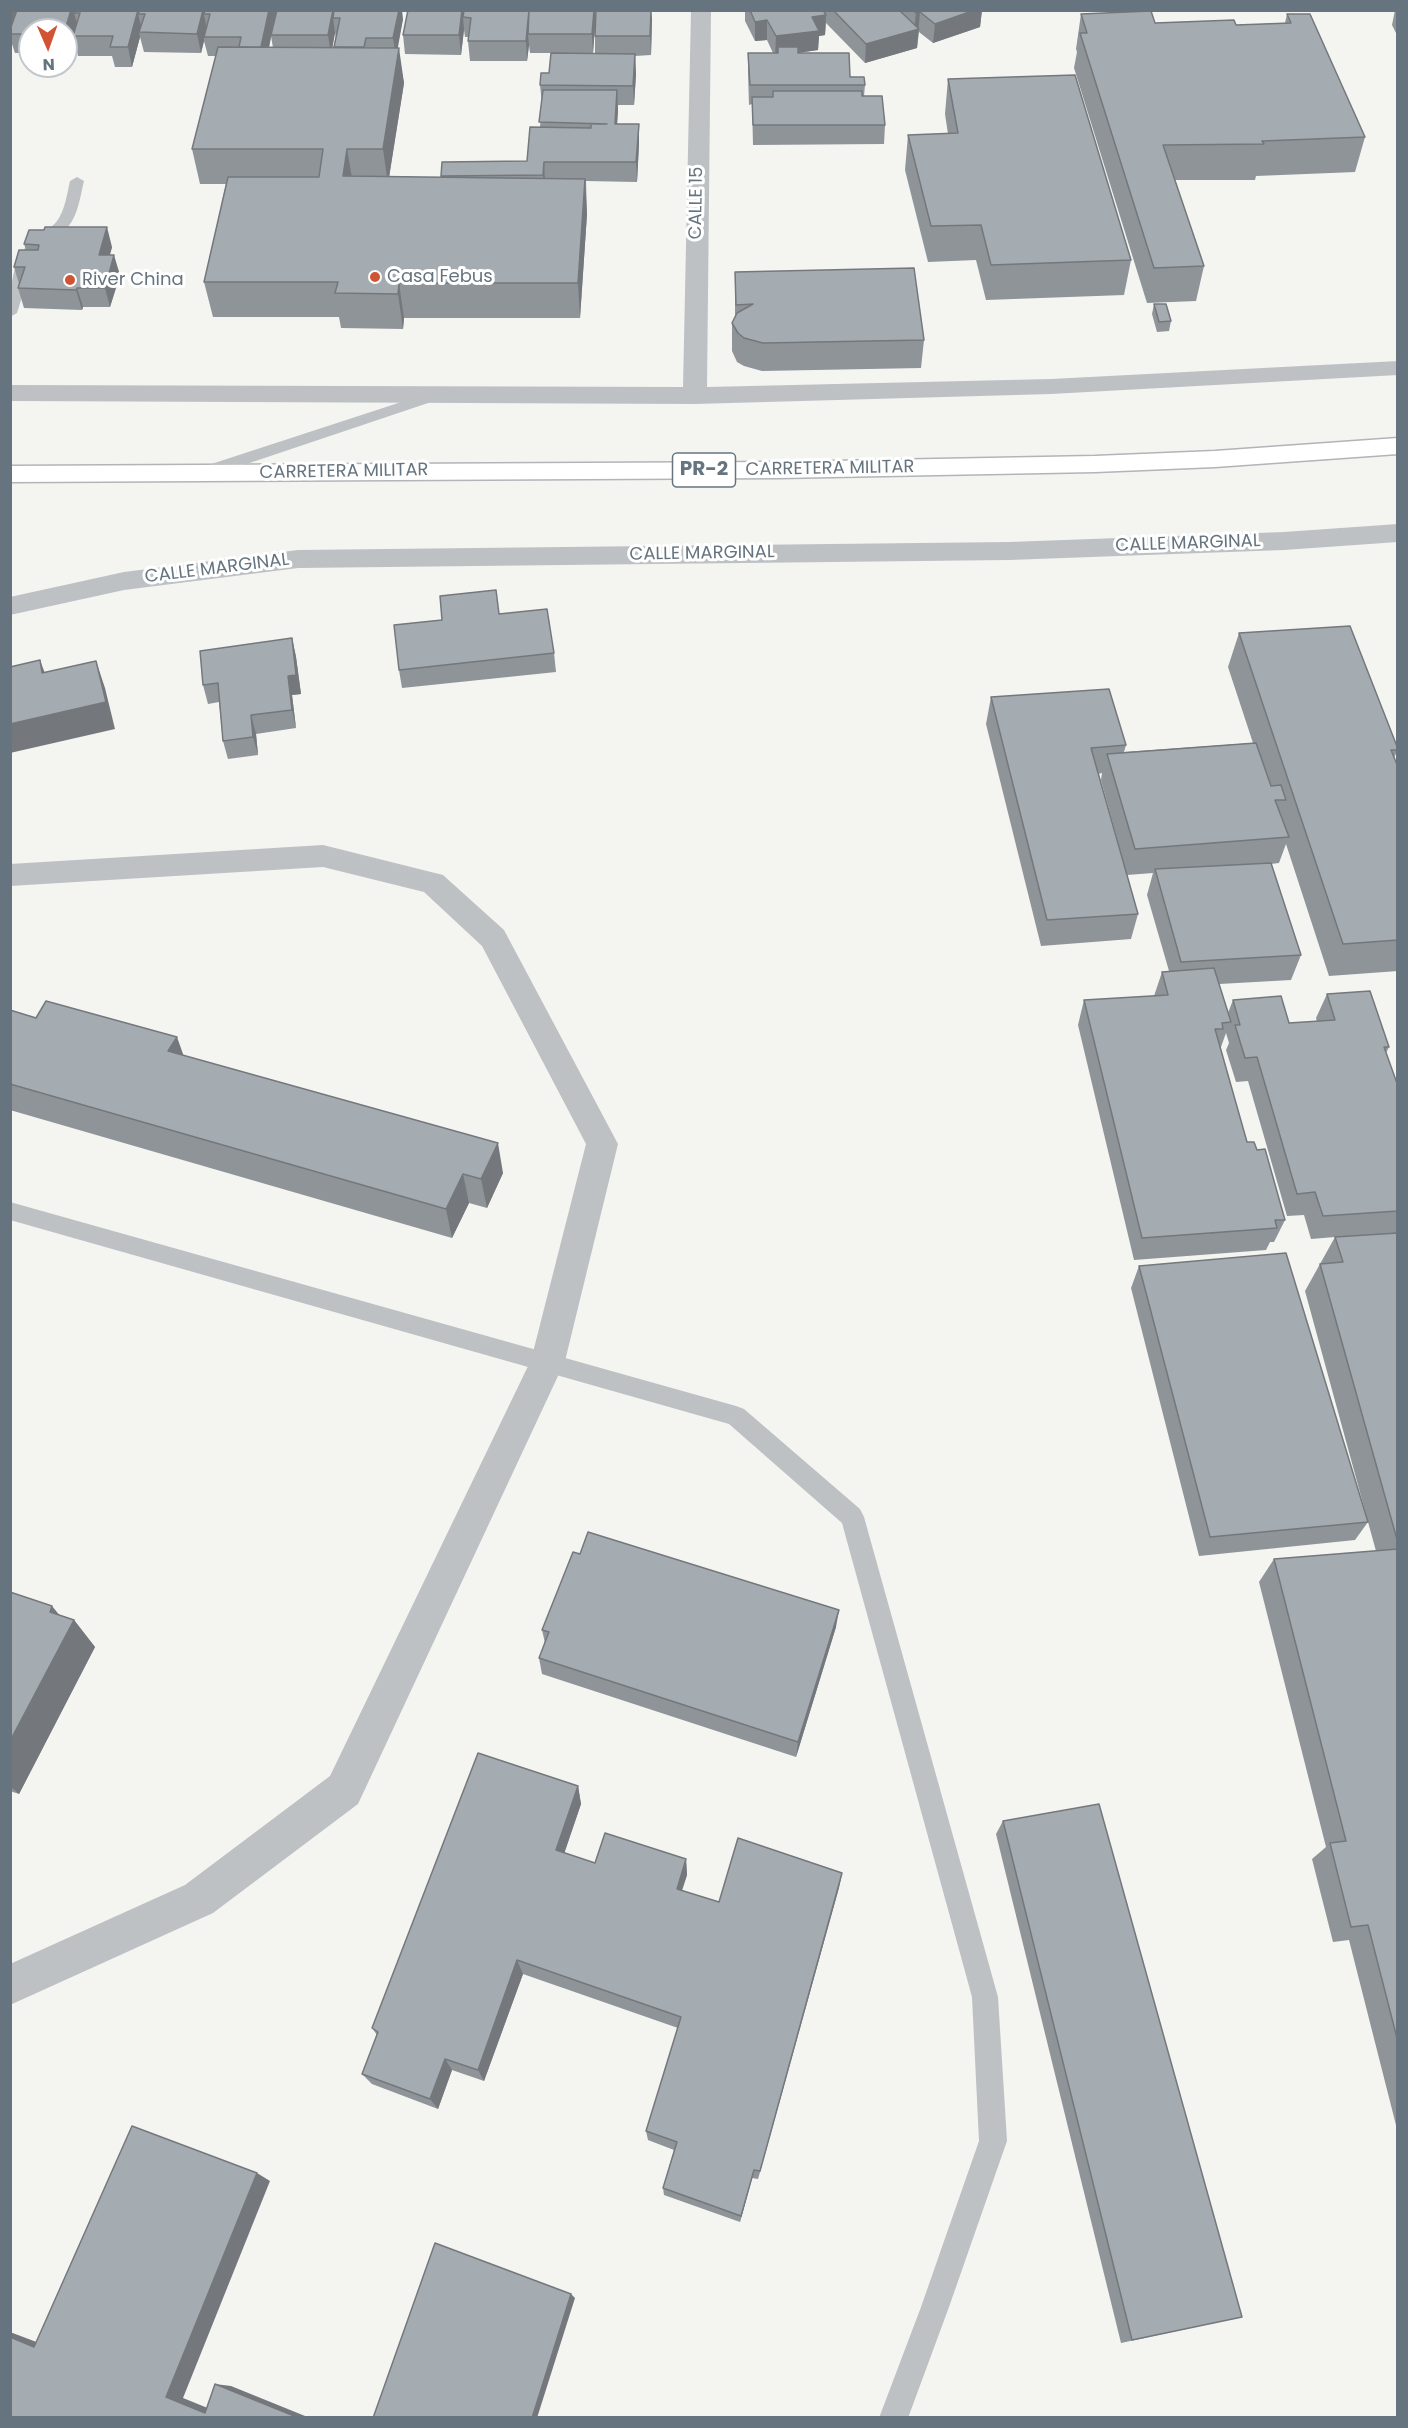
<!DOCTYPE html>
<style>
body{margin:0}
#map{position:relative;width:1408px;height:2428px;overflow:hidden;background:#f4f4f1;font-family:Poppins,sans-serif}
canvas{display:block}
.frame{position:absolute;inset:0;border:12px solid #66747f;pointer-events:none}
.north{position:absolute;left:18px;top:18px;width:60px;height:60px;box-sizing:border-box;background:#fff;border:2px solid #c2c7cc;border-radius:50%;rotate:178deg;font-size:16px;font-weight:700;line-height:24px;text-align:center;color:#66747f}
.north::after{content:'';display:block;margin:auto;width:21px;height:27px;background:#d15334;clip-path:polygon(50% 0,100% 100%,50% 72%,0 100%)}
</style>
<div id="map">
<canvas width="1408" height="2428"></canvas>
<div class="frame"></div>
<div class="north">N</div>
</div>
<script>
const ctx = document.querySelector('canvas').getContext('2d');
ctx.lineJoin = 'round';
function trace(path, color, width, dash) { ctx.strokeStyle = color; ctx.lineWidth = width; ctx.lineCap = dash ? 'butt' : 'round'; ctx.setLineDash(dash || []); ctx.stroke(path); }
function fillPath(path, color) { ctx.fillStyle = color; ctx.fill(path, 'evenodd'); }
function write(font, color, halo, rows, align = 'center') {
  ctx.font = font + ' Poppins,sans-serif'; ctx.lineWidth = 6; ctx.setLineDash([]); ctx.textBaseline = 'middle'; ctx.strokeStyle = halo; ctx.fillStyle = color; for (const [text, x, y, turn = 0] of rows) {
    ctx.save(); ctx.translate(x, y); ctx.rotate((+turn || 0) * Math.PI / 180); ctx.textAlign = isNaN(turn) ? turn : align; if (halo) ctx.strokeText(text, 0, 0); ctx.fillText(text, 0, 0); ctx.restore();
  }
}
const service = new Path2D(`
 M 77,177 L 84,181 C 80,197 78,218 65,230 C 55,239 44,244 35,255 L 17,313 L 10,317 C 10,292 11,261 30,242 C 38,234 50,230 57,221 C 65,210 67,194 70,181 Z
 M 435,391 L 443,396 L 440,399 L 205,478 L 193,478 L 191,474 L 193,470 Z
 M 10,1202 L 736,1406 L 744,1409 L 860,1509 L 864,1517 L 998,1997 L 1007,2141 L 949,2307 L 908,2418 L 879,2418 L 921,2307 L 979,2141 L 972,1997 L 842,1523 L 729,1424 L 10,1220 Z`);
const minor = new Path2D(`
 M 691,10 L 711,10 L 707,387 L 1051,379 L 1398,361 L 1398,375 L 1051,394 L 695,404 L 10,401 L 10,385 L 683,387 Z
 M 1398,524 L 1398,542 L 1284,550 L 1009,560 L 298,568 L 124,590 L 10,615 L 10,597 L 124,572 L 298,550 L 1009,542 L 1284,532 Z
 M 323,845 L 443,875 L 504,930 L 618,1144 L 565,1361 L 358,1804 L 213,1913 L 10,2005 L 10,1964 L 185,1885 L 330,1776 L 531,1360 L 586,1144 L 482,946 L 424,892 L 323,867 L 10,886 L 10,864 Z`);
const primary = new Path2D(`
 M 1398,438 L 1398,454 L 1215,467 L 1095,472 L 779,478 L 10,482 L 10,466 L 779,462 L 1095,456 L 1215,451 Z`);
const wall = new Path2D(`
 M 10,10 L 276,10 L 276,13 L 403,19 L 397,48 L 404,83 L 389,177 L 441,177 L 441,176 L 527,161 L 540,127 L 542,104 L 540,85 L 549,73 L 595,54 L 595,22 L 593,53 L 530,53 L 529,45 L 527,61 L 470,61 L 468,41 L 468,37 L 465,37 L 464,30 L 461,55 L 405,54 L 403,35 L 408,10 L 652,18 L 651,55 L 635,56 L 636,74 L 634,105 L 618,105 L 617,124 L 639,144 L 637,182 L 586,181 L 587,214 L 580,318 L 404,318 L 403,329 L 341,328 L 339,317 L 213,317 L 204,282 L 226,184 L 200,184 L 192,149 L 216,56 L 208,56 L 204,41 L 201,53 L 144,52 L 140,37 L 132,67 L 115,67 L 112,56 L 78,56 L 74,39 L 69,53 L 66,53 L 66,30 L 30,30 L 30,53 L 15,53 L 10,38 ZM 335,33 L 336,37 L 334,48 L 332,48 ZM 271,36 L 273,48 L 269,48 Z
 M 745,10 L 982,10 L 980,27 L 933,43 L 919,32 L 917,48 L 865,63 L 826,23 L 825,35 L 819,36 L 818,50 L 798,53 L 865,85 L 864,96 L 885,125 L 884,144 L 753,145 L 752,104 L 749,105 L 748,72 L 748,53 L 773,53 L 767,40 L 755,41 L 745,21 Z
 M 1398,10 L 1398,37 L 1392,25 L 1395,10 Z
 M 1081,14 L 1155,23 L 1236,25 L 1285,23 L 1287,14 L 1365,137 L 1355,172 L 1256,176 L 1255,180 L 1175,180 L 1204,266 L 1196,301 L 1147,303 L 1074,68 L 1077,52 L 1076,49 Z
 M 948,79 L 1131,260 L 1124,295 L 986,300 L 976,260 L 928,262 L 905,170 L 908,135 L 948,134 L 945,114 Z
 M 24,244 L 112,247 L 110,255 L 120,275 L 110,307 L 83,307 L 82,310 L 24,308 L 18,288 L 19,284 L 14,267 L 26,250 Z
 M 735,272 L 924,340 L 921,368 L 762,371 L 744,366 L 737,362 L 732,351 L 732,323 L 735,316 Z
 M 1154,304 L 1171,321 L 1169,331 L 1157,332 L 1152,314 Z
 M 1239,633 L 1398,749 L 1394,758 L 1398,767 L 1398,971 L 1329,976 L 1286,844 L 1279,863 L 1271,864 L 1301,955 L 1291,980 L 1219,984 L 1228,1013 L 1233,1000 L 1289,1023 L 1317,1022 L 1316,1018 L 1327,994 L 1389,1047 L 1386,1053 L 1398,1086 L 1398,2133 L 1349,1940 L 1333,1942 L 1312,1859 L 1326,1847 L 1259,1582 L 1274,1559 L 1376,1551 L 1368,1522 L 1355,1540 L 1199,1556 L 1131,1288 L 1139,1266 L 1367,1518 L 1305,1291 L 1335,1237 L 1311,1239 L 1304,1215 L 1287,1216 L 1248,1081 L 1236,1082 L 1226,1050 L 1229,1043 L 1226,1033 L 1221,1047 L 1220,1047 L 1247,1142 L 1257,1150 L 1285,1220 L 1274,1242 L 1270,1242 L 1266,1250 L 1134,1260 L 1078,1025 L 1084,1000 L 1154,996 L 1162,972 L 1169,971 L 1147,895 L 1153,873 L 1127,875 L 1101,780 L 1102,773 L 1098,774 L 1138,914 L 1131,939 L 1041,946 L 986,724 L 991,697 L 1126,745 L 1124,752 L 1253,743 L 1228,667 Z
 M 292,638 L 296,657 L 301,694 L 292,695 L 296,728 L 256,734 L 258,755 L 228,759 L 223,741 L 219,702 L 208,704 L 203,685 Z
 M 554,653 L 556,672 L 402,688 L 399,670 Z
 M 10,1010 L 36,1018 L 183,1055 L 503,1173 L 487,1208 L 469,1203 L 452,1238 L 10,1110 Z
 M 580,1554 L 836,1627 L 796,1757 L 542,1674 L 539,1658 L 545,1643 L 542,1630 Z
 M 10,1592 L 60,1615 L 74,1620 L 95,1647 L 19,1794 L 10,1791 Z
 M 578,1786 L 581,1804 L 564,1853 L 595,1863 L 686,1859 L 687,1875 L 682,1891 L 719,1902 L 842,1873 L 758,2179 L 752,2178 L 740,2222 L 664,2195 L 663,2188 L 674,2150 L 648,2140 L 646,2131 L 678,2028 L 523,1974 L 484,2081 L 452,2070 L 438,2109 L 372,2084 L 362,2074 L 377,2035 L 372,2028 Z
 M 1003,1821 L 1242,2317 L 1121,2343 L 996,1834 Z`);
const shadedWall = new Path2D(`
 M 10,10 L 20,10 L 10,34 Z
 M 71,10 L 81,10 L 80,13 L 74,13 L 78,26 L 73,36 L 74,39 L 69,53 L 66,42 L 66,30 L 65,30 Z
 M 138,10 L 148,10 L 145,14 L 138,14 L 142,30 L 139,32 L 140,37 L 132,67 L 128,47 Z
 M 203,10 L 212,10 L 210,14 L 204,14 L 207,30 L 204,37 L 204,41 L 201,53 L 197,34 Z
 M 269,10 L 276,10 L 276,13 L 265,66 L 261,47 Z
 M 333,10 L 338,10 L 333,18 L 335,33 L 331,55 L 328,35 Z
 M 399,10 L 402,10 L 403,19 L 396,58 L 393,38 Z
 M 462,10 L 466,10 L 463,17 L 464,29 L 461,55 L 459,35 Z
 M 529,10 L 528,34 L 529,45 L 527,61 L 526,41 Z
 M 594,10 L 595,10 L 596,16 L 593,53 L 592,34 Z
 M 651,10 L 652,18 L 651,55 L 650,36 Z
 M 975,10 L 982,10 L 980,27 L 933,43 L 935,24 Z
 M 920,12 L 917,48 L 865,63 L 866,44 L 914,30 L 916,13 Z
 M 826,15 L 825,35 L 819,36 L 818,50 L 775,56 L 776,36 L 812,17 Z
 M 767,20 L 767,40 L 755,41 L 755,22 Z
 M 399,48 L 404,83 L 388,184 L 383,149 Z
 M 635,54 L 636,74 L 634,105 L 633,86 Z
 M 617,90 L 618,110 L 616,144 L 615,124 Z
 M 639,124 L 639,144 L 637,182 L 636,162 Z
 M 347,149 L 353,184 L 343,176 Z
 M 544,162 L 545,181 L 544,195 L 543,175 Z
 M 585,179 L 587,214 L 580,318 L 578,283 Z
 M 107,227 L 112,247 L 104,275 L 99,255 Z
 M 114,255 L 120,275 L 110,307 L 105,288 Z
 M 399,283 L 404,318 L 403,329 L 398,294 Z
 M 77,288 L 83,307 L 82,310 L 76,290 Z
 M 292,638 L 296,657 L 301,694 L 292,695 L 296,728 L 292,710 L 288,676 Z
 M 40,660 L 50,687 L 42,673 Z
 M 96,661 L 105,688 L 115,729 L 10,753 L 10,724 Z
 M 251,715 L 256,734 L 258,755 L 253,737 Z
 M 177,1037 L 188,1068 L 168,1051 Z
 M 498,1143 L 503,1173 L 487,1208 L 481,1179 Z
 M 463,1174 L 469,1203 L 452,1238 L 446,1209 Z
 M 52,1606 L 70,1628 L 74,1620 L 95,1647 L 19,1794 L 10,1786 L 10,1741 L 50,1612 Z
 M 839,1610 L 836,1627 L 796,1757 L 798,1742 Z
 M 578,1786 L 581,1804 L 560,1866 L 556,1850 Z
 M 686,1859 L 687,1875 L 677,1904 L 677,1889 Z
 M 842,1873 L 839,1888 L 758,2179 L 760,2171 Z
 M 517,1960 L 523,1974 L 484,2081 L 478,2070 Z
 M 445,2059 L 452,2070 L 438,2109 L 430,2099 Z
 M 754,2170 L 752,2178 L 740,2222 L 741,2216 Z
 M 257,2173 L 270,2181 L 183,2398 L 220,2413 L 205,2413 L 166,2397 Z
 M 571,2294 L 575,2298 L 537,2418 L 532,2418 Z
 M 10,2332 L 55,2349 L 34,2347 L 10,2337 Z
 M 215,2384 L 231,2386 L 310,2418 L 299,2418 Z`);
const building = new Path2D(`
 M 17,10 L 71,10 L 65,30 L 30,30 L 30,34 L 10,34 L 10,30 Z
 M 75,10 L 138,10 L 128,47 L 110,47 L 113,36 L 73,36 L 80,13 L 74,13 Z
 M 140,10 L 203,10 L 197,34 L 139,32 L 145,14 L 138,14 Z
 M 205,10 L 269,10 L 261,47 L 239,47 L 241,37 L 204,37 L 210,14 L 204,14 Z
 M 277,10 L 333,10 L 328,35 L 271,35 Z
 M 334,10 L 399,10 L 393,38 L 366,38 L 364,47 L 334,47 L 340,18 L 333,18 Z
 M 408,10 L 462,10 L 459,35 L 403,35 Z
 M 464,10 L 529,10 L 526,41 L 468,41 L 471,18 L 463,17 Z
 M 529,10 L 594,10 L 592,34 L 528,34 Z
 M 596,10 L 651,10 L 650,36 L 595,36 Z
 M 750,10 L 823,10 L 826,15 L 812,17 L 819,31 L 776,36 L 767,20 L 755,22 Z
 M 833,10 L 899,10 L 919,29 L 866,44 Z
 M 912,10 L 975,10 L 935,24 L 920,12 L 916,13 Z
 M 1151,11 L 1155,23 L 1234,20 L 1236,25 L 1291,23 L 1287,14 L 1310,14 L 1365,137 L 1262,141 L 1264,144 L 1163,145 L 1204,266 L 1154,268 L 1080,33 L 1087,33 L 1081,14 Z
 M 218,47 L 399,48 L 383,149 L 347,149 L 343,176 L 585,179 L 578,283 L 399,283 L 398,294 L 335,293 L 338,282 L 204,282 L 228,177 L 319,177 L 323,149 L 192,149 Z
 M 778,47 L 798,47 L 798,53 L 849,53 L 850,77 L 864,77 L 865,85 L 750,85 L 748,53 L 778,53 Z
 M 551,53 L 635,54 L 633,86 L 540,85 L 541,73 L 549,73 Z
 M 1075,75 L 1131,260 L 991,265 L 981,225 L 931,226 L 908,135 L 958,133 L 948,79 Z
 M 543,90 L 617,90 L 615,124 L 639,124 L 636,162 L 544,162 L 543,175 L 441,176 L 442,162 L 527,161 L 530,127 L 591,128 L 591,124 L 607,124 L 539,122 Z
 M 773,91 L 862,91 L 862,96 L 882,96 L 885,125 L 753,125 L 752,97 L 773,97 Z
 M 45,227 L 107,227 L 99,255 L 114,255 L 105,288 L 77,288 L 76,290 L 18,288 L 25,267 L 14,267 L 19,250 L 38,250 L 39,245 L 24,244 L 29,230 L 44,230 Z
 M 914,268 L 924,340 L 763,343 L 744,338 L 738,333 L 732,323 L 737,313 L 753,304 L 736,305 L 735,272 Z
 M 1154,304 L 1166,304 L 1171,321 L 1159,322 Z
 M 496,590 L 499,614 L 547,609 L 554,653 L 399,670 L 394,625 L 442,620 L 440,596 Z
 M 1350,626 L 1398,749 L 1398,750 L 1391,750 L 1398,767 L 1398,940 L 1343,944 L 1239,633 Z
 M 292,638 L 296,675 L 288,676 L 292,710 L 251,715 L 253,737 L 223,741 L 218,683 L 203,685 L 200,651 Z
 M 40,660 L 42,673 L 96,661 L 106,702 L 10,724 L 10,667 Z
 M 1109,689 L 1126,745 L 1091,748 L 1138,914 L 1047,920 L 991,697 Z
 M 1256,743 L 1271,786 L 1281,785 L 1286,800 L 1275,800 L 1289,837 L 1135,849 L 1107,754 Z
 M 1271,863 L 1301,955 L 1181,962 L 1155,869 Z
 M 1214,968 L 1231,1022 L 1222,1023 L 1223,1029 L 1215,1029 L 1247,1142 L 1254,1142 L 1257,1150 L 1265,1149 L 1285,1220 L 1275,1220 L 1277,1228 L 1142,1238 L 1084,1000 L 1168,995 L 1162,972 Z
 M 1370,991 L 1389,1047 L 1384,1047 L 1398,1086 L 1398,1211 L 1323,1216 L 1315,1192 L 1297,1194 L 1257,1057 L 1245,1058 L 1235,1025 L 1240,1025 L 1233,1000 L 1281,996 L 1289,1023 L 1335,1020 L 1327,994 Z
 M 46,1001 L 177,1037 L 168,1051 L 498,1143 L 481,1179 L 463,1174 L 446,1209 L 10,1084 L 10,1010 L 36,1018 Z
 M 1398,1233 L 1398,1543 L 1320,1264 L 1343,1262 L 1335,1237 Z
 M 1286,1253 L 1368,1522 L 1210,1537 L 1139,1266 Z
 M 588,1532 L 839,1610 L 798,1742 L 539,1658 L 549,1632 L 542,1630 L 573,1552 L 580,1554 Z
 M 1398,1549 L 1398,2042 L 1368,1925 L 1351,1927 L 1330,1843 L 1346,1841 L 1274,1559 Z
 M 10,1592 L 52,1606 L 50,1612 L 74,1620 L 10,1741 Z
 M 478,1753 L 578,1786 L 556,1850 L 595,1863 L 605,1833 L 686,1859 L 677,1889 L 719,1902 L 738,1838 L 842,1873 L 760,2171 L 754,2170 L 741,2216 L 663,2188 L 677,2142 L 646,2131 L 681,2017 L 517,1960 L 478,2070 L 445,2059 L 430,2099 L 362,2074 L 378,2032 L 372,2028 Z
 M 1099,1804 L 1242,2317 L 1132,2340 L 1003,1821 Z
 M 132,2126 L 257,2173 L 166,2397 L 205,2413 L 215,2384 L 299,2418 L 10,2418 L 10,2337 L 34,2347 Z
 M 435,2243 L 571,2294 L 532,2418 L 373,2418 Z`);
const markers = [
 [375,277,6,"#d15334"],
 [70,280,6,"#d15334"]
];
const farStreetnames = [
 ["CALLE 15",697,203,-89],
 ["CARRETERA MILITAR",830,469,-1],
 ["CARRETERA MILITAR",344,472,-1],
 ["CALLE MARGINAL",1188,544,-2],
 ["CALLE MARGINAL",702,554,-1],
 ["CALLE MARGINAL",217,569,-7]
];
const farPoinames = [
 ["Casa Febus",387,277],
 ["River China",82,280]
];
const shields = [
 [704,470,63]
];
const shieldNames = [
 ["PR-2",704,470]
];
trace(primary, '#b1b5b8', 3);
fillPath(service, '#bdc1c4');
fillPath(minor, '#bdc1c4');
fillPath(primary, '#fff');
fillPath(wall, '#8e9498');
fillPath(shadedWall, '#74787c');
fillPath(building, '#a5acb1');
trace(building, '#74787c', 1.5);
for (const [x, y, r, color] of markers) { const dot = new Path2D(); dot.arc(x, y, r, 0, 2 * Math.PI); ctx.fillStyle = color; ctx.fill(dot); trace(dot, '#fff', 2); }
write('18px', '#66747f', '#fff', farStreetnames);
write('18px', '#66747f', '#fff', farPoinames, 'left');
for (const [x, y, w] of shields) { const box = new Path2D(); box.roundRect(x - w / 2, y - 17, w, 34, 4.5); ctx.fillStyle = '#fff'; ctx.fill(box); trace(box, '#66747f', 1.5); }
write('bold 20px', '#66747f', null, shieldNames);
</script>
